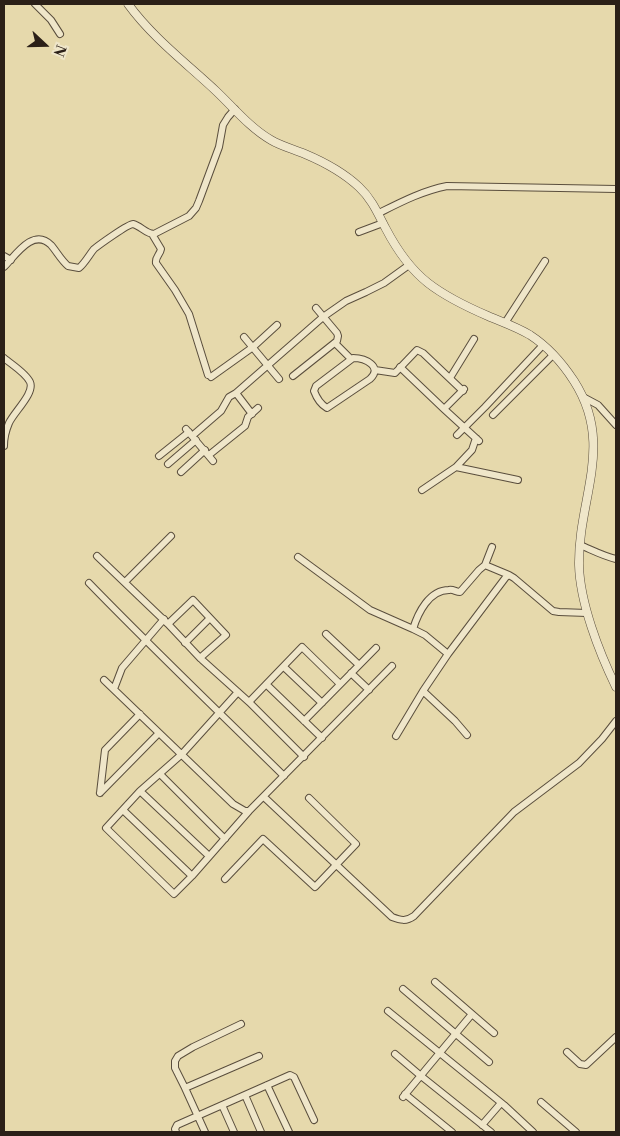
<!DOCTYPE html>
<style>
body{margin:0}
#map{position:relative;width:620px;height:1136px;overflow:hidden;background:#e6d9ac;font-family:"Libre Bodoni",serif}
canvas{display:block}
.frame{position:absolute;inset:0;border:5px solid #2b2018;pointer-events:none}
.north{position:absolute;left:20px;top:20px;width:50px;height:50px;-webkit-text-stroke:4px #efe6c9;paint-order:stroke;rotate:111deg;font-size:14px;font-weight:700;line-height:20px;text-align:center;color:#2b2018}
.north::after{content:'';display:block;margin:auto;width:18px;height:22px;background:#2b2018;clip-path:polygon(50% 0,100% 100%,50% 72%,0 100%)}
</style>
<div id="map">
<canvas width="620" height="1136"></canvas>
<div class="frame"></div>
<div class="north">N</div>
</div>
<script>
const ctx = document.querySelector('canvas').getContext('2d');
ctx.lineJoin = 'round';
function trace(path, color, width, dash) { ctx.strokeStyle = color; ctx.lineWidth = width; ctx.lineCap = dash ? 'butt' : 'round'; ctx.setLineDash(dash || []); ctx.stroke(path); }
const minor = new Path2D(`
 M 35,4 L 51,20 L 60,34
 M 379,213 C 401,202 422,191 447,186 L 616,189
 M 359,232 L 383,223
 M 152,234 L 161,249 C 160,255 155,257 156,263 L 175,290 L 189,314 L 208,375
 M 4,256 L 11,260
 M 4,267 C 15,256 33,227 51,245 C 57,252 61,260 68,266 L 79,268 C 85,263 89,255 94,249 C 99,245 128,224 133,224 C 141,226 146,234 154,234 L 189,216 L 196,208 L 199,201 L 219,147 L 223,125 L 228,117 L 235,109
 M 505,323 L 545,261
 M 244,337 L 279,379
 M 335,343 L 351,359
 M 4,358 C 11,364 26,373 30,382 C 35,393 14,412 9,423 C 6,430 4,438 4,446
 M 353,358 C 366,358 383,367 370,379 L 327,408 C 320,404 317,399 314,391 L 316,386 Z
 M 400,367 L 444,409 L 479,441
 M 375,370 L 395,373 L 417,350 L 423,353 L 463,391
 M 293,376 L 337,341 L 338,336 L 337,333 L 316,308
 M 211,377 L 253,347 L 277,325
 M 450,378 L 474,339
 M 236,393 L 252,414
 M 583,397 L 598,405 L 616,425
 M 444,409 L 464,389
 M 493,415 L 553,355
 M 186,429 L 213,461
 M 457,435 L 485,407 L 543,345
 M 192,436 L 221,411 L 229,397 L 236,393 L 323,317 L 346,301 L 366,292 L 384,283 L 409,265
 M 209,455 L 245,426 L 248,417 L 258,408
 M 159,456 L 189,432
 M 168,464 L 196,440
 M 456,467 L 472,450 L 476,438
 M 181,472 L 205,450
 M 422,490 L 456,467 L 518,480
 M 580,545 C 592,550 603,556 616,559
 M 97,556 L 168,624 L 200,658 L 249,702 L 304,757
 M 298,557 L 370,610 L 413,629 L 425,635 L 448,654
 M 485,565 L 509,575
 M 125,582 L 171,536
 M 89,583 C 153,649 219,712 284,776
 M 168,624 L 193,600 L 226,635 L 200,658
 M 413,629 C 418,613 429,590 449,590 C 453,589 456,592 460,592 L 479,570 L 485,565 L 492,547
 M 326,634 L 359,665
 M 185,643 L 210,618
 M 284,667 L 322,703
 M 351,673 L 369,690
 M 104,680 L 233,804 L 245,811 L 249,811 L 392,666
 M 267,685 L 322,738
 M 114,689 L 122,668 L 164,619
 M 423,691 L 455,721 L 467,735
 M 238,692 L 182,754 L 140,791 L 106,828 L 174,894 L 192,876 L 249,811
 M 249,702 L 302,647 L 340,684
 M 304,721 L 376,648
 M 396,736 L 423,691 L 448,654 L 506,577 L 509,575 L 514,578 L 553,611 L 559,612 L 587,613
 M 160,774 L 225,839
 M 140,791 L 209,856
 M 100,793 L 105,750 L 140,714
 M 100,793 L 159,733
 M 264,797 L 392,917 C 400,920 406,922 414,916 L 514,812 L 579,763 L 602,739 L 616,721
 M 123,810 L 192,876
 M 225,879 L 263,839 L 315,887 L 356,844 L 309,798
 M 435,982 L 494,1033
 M 403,989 L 489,1062
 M 388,1011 L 504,1105 L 533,1132
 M 567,1052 L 580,1064 L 586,1065 L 616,1037
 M 395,1054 L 421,1076 L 491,1132
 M 267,1085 L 289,1132
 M 185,1088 L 259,1056
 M 405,1094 L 452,1132
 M 245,1095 L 261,1132
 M 403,1097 L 472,1014
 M 541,1102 L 576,1132
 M 222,1105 L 234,1132
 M 482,1125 L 501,1103
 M 176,1132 L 175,1129 L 177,1125 L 290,1075 L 294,1077 L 314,1120
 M 205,1132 L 185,1088 L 175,1068 L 175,1061 L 178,1056 L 193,1047 L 241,1024`);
const tertiary = new Path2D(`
 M 128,4 C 152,37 186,63 216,91 C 233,107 250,128 271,140 C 281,146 293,149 305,154 C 324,162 343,172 359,187 C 372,199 378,214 386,229 C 397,250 409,268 428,283 C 446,297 467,307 488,316 C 502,322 517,327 530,335 C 547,346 563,364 574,381 C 615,445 578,498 579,565 C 580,603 599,652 616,687`);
trace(minor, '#5a4e3d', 8);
trace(tertiary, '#5a4e3d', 9);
trace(minor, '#efe6c9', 6);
trace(tertiary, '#efe6c9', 8);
</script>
